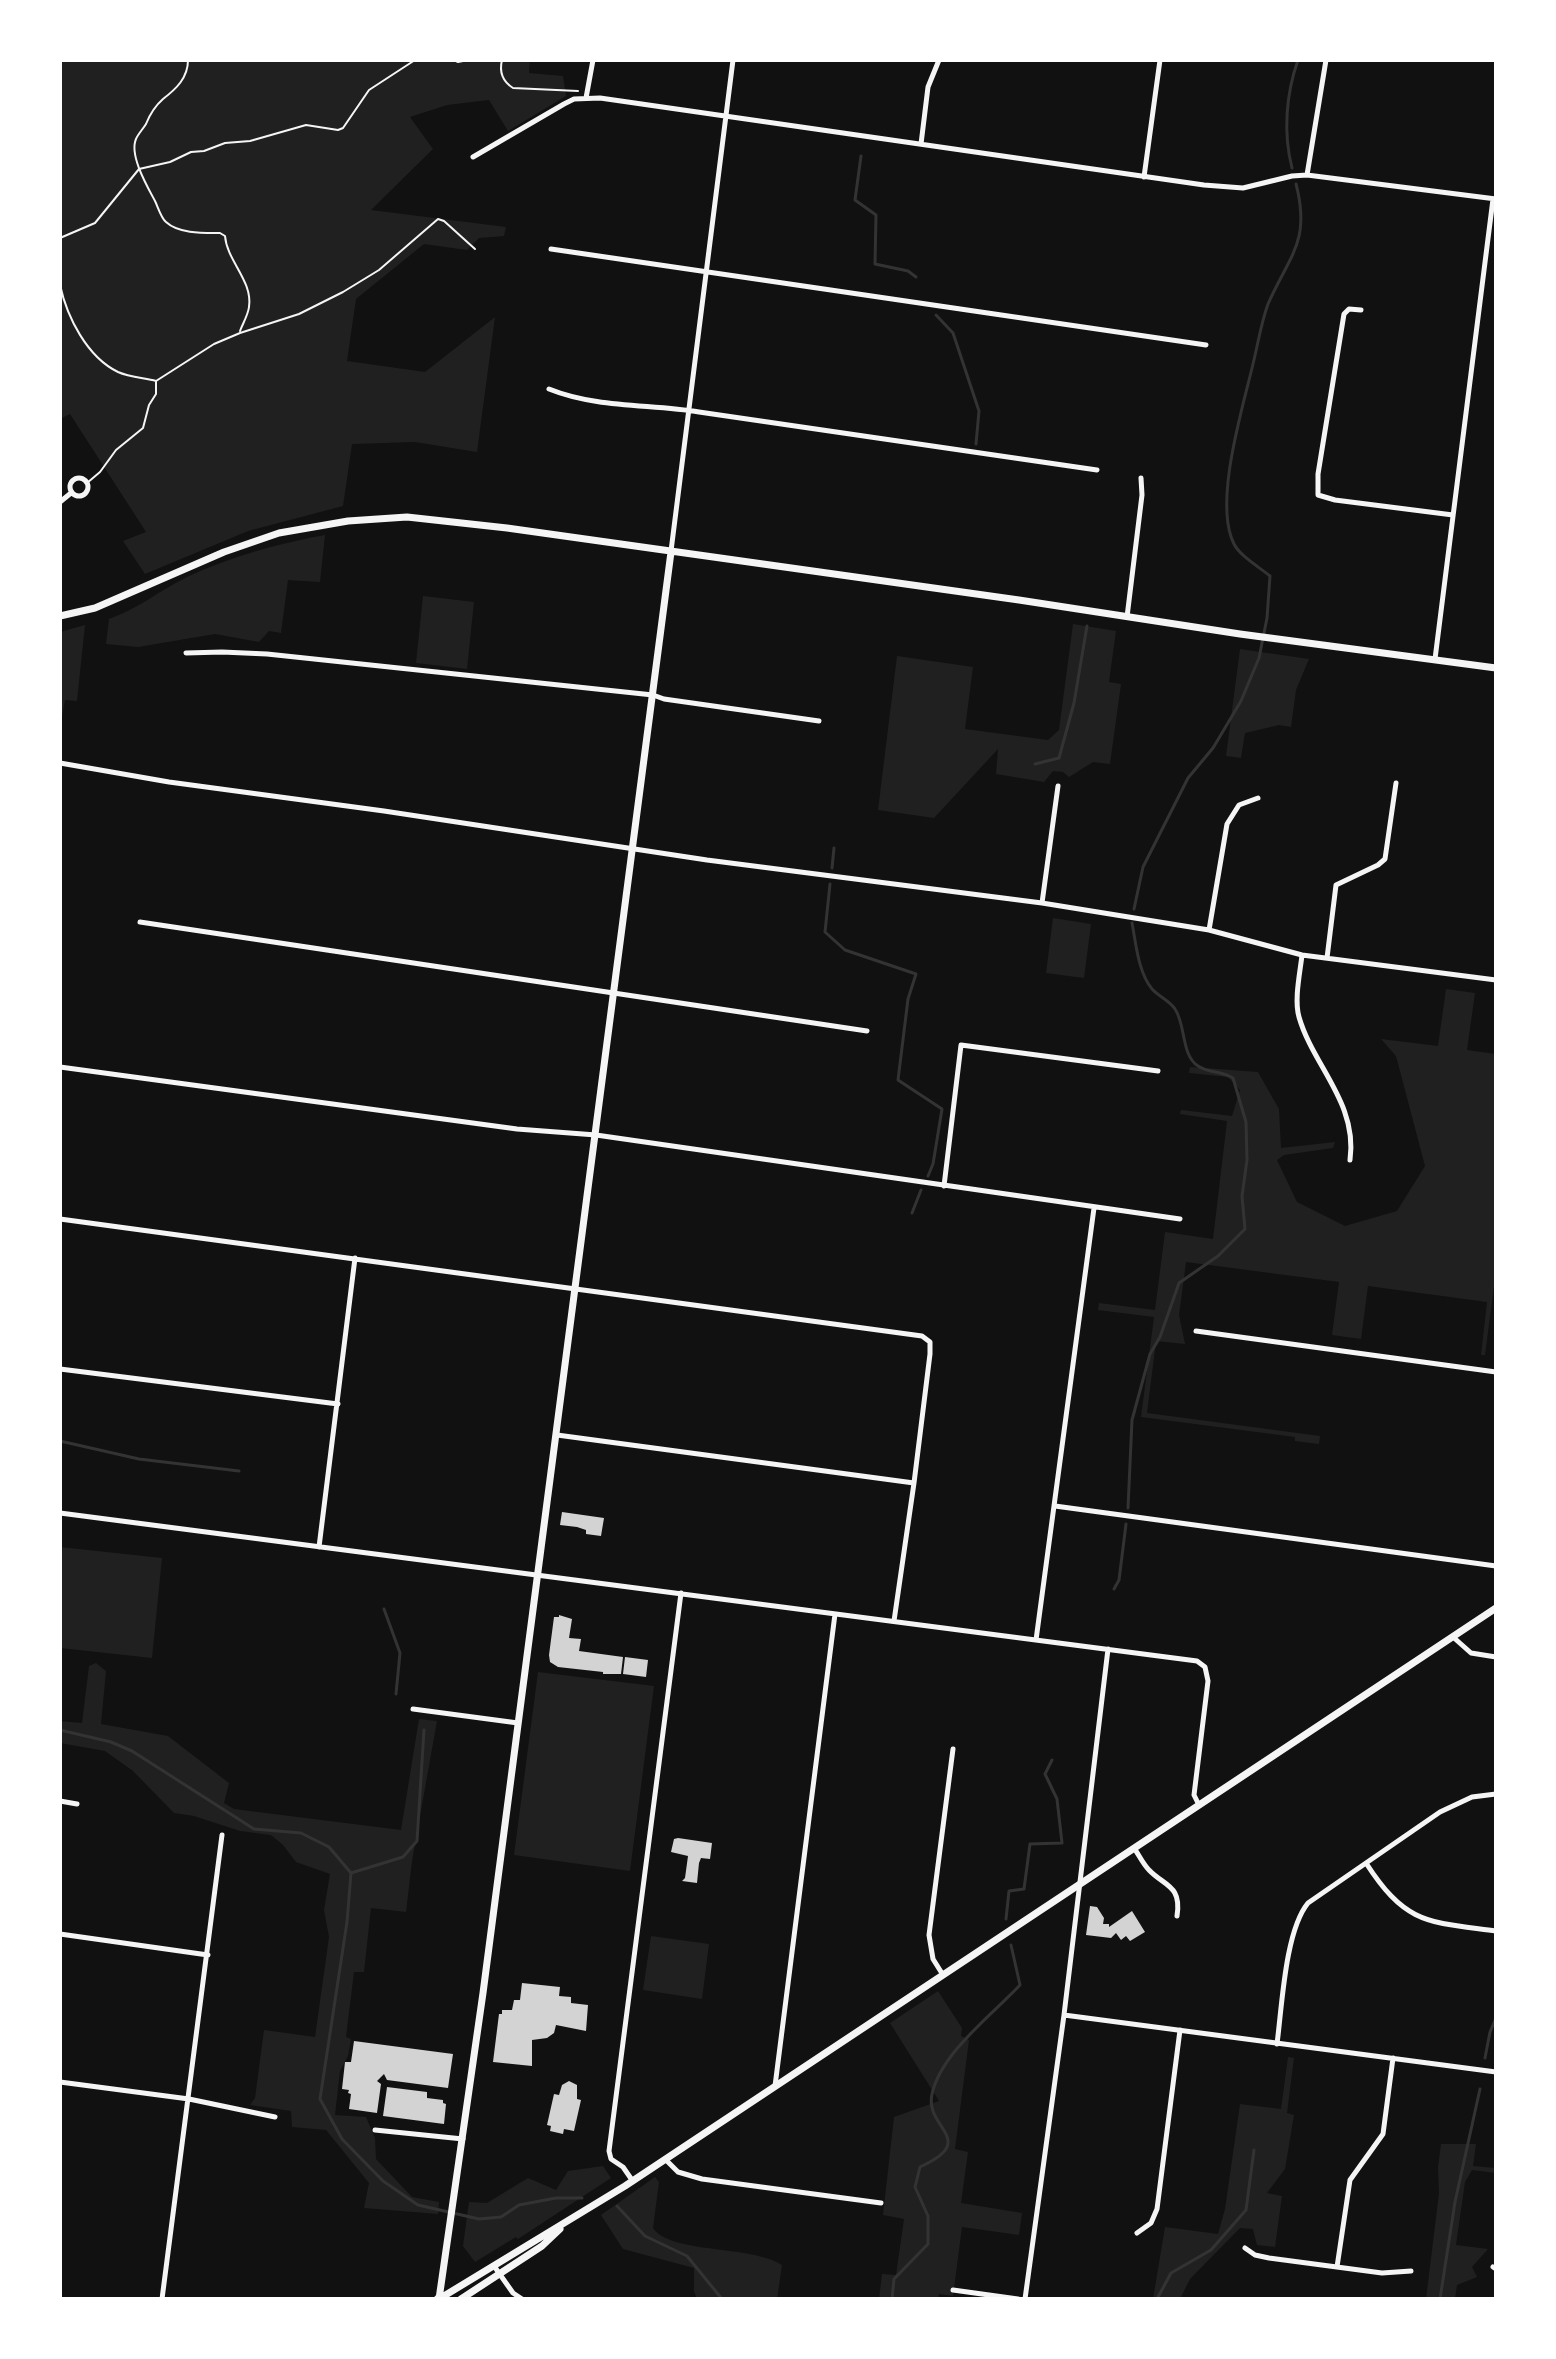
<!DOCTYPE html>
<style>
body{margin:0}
#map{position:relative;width:1556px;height:2359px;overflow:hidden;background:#111;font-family:Lato,sans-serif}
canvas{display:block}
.frame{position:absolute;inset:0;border:62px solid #fff;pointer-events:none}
</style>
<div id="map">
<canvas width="1556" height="2359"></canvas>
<div class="frame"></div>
</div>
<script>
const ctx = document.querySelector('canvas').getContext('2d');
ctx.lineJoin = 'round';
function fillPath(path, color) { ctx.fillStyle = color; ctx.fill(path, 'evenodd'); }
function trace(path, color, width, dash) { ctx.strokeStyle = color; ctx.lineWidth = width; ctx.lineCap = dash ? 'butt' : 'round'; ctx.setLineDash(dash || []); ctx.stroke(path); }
const green = new Path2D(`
 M 60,60 L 530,60 L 529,73 L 563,76 L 566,96 L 508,131 L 489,100 L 447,105 L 410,117 L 433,149 L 371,210 L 506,227 L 504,236 L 479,238 L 467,250 L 424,244 L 356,299 L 347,361 L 425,372 L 495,317 L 477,452 L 415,442 L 352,444 L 343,506 L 248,531 L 145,574 L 123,541 L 146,532 L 70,414 L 60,419 Z
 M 325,535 L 320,582 L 288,580 L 281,633 L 269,631 L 259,642 L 215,634 L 138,647 L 106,644 L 109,619 C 138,609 160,590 187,577 C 229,557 280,543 325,535 Z
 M 423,596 L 474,602 L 467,669 L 416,663 Z
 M 1073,624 L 1116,631 L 1109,682 L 1121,684 L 1110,764 L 1093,762 L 1069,777 L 1063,772 L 1053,771 L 1044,782 L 996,774 L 998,749 L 934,818 L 878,810 L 897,656 L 973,667 L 965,729 L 1048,740 L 1059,730 Z
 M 85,625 L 77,701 L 65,700 L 60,728 L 60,632 Z
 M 1240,649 L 1309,659 L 1296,690 L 1291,727 L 1279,725 L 1245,733 L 1241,758 L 1226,756 Z
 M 1053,918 L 1091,924 L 1084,978 L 1046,973 Z
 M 1446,989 L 1475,993 L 1467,1050 L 1496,1054 L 1496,1271 L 1485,1355 L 1481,1355 L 1487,1302 L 1368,1286 L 1361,1339 L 1332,1335 L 1339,1282 L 1186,1262 L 1179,1315 L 1185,1344 L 1156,1341 L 1147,1413 L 1320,1436 L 1319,1444 L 1295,1441 L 1295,1437 L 1141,1417 L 1154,1317 L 1098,1310 L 1099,1303 L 1155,1310 L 1165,1232 L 1213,1239 L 1227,1121 L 1180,1114 L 1181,1110 L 1232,1116 L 1240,1090 L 1228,1077 L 1189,1073 L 1190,1067 L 1258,1072 L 1279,1109 L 1281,1148 L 1335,1142 L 1333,1148 L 1284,1155 L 1277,1160 L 1297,1202 L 1345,1226 L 1397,1211 L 1425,1166 L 1396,1056 L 1381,1039 L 1438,1046 Z
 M 60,1547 L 162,1558 L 152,1658 L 60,1648 Z
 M 96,1663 L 106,1671 L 101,1724 L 168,1736 L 229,1783 L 224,1803 L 234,1809 L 401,1830 L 419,1719 L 437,1721 L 412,1861 L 406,1912 L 371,1908 L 364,1972 L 354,1972 L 346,2037 L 351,2039 L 348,2056 L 340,2071 L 335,2115 L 366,2117 L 375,2138 L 376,2159 L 412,2197 L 439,2202 L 438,2214 L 364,2208 L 369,2183 L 326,2130 L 292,2127 L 291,2111 L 250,2105 L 255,2098 L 264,2030 L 315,2037 L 329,1937 L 324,1910 L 330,1874 L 296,1862 L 283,1845 L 271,1835 L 240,1831 L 194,1816 L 174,1813 L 133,1771 L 105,1751 L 60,1743 L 60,1721 L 82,1723 L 89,1666 Z
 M 538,1672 L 654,1686 L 630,1871 L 514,1855 Z
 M 651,1936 L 709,1944 L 702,1999 L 643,1990 Z
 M 938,1991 L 962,2028 L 961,2036 L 969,2040 L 955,2149 L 968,2152 L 961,2203 L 1022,2213 L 1019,2235 L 962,2227 L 953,2296 L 939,2294 L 938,2299 L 879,2299 L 882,2274 L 896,2275 L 904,2219 L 883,2215 L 894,2117 L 939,2101 L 890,2023 Z
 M 1288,2057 L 1294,2058 L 1287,2113 L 1294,2115 L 1285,2169 L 1267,2193 L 1282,2196 L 1275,2247 L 1257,2245 L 1253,2229 L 1240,2228 L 1190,2279 L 1180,2299 L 1153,2299 L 1165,2227 L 1218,2234 L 1225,2209 L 1240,2104 L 1281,2109 Z
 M 1441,2144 L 1476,2144 L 1473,2166 L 1496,2168 L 1496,2173 L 1472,2170 L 1465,2182 L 1456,2245 L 1488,2249 L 1472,2267 L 1477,2277 L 1457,2285 L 1455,2299 L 1426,2299 L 1439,2193 L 1438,2168 Z
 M 603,2166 L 611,2178 L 518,2239 L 516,2237 L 475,2262 L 463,2246 L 469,2202 L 487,2203 L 528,2178 L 556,2190 L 568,2171 Z
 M 655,2177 L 659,2182 L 653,2228 C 670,2254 752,2245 782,2265 L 777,2299 L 697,2299 L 694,2291 L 694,2268 L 623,2249 L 601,2215 Z`);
const stream = new Path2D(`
 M 861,156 L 855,200 L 876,215 L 875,264 L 908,271 L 916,277
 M 1292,168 C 1283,133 1286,94 1298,60
 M 936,315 L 953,333 L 979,411 L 976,444
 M 1035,764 L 1059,758 L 1074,703 L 1087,626
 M 832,868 L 834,848
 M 830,884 L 825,932 L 845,950 L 916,974 L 908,999 L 898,1080 L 942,1109 L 933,1164 L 928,1176
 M 1134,909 L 1143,867 L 1188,778 L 1213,748 L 1241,701 L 1259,658 L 1267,618 L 1270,576 C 1259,567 1240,556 1234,544 C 1213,503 1243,407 1253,364 C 1258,344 1261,323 1268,304 C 1289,256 1311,242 1296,184
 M 912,1213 L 921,1190
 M 60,1441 L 139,1459 L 239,1471
 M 1128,1508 L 1132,1420 L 1150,1354 L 1160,1337 L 1179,1283 L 1218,1256 L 1245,1229 L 1242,1196 L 1247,1160 L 1246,1122 L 1233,1078 C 1222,1071 1208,1073 1198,1066 C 1181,1055 1186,1025 1175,1009 C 1170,1001 1158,996 1152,989 C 1138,972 1136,943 1132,923
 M 1114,1589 L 1119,1580 L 1126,1524
 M 384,1609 L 400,1653 L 396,1694
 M 60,1730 L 111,1742 L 132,1751 L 254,1829 L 301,1833 L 329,1847 L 351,1873 L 347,1922 L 320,2099 L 342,2139 L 383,2181 L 418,2205 L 479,2219 L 501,2217 L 519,2205 L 556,2198 L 582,2198
 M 351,1873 L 403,1857 L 417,1841 L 424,1730
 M 1006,1919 L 1009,1891 L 1024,1889 L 1030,1844 L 1062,1843 L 1057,1799 L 1045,1774 L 1052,1760
 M 1485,2058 L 1490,2032 L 1496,2018
 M 617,2206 L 645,2236 L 687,2256 L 722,2299
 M 892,2299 L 894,2279 L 928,2244 L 928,2216 L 915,2187 L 920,2167 C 980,2140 924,2128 932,2094 C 941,2053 992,2015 1020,1985 L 1011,1945
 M 1157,2299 L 1171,2273 L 1211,2250 L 1246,2210 L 1254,2150
 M 1440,2299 L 1455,2202 L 1480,2089`);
const building = new Path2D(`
 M 562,1512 L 604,1518 L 601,1536 L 586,1534 L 586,1530 L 577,1527 L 560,1525 Z
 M 559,1615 L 572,1619 L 569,1638 L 581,1639 L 579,1651 L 623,1657 L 621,1674 L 603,1674 L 603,1672 L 558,1667 L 550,1662 L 549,1655 L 554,1617 L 559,1617 Z
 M 625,1657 L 648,1660 L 646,1677 L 623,1674 Z
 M 678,1838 L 712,1843 L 710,1859 L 701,1858 L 699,1863 L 697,1883 L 682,1881 L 685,1878 L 688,1856 L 671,1852 L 674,1839 Z
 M 1090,1906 L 1097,1907 L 1104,1918 L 1103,1924 L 1109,1924 L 1109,1927 L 1132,1911 L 1145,1932 L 1130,1941 L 1126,1936 L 1121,1940 L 1116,1933 L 1111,1938 L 1086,1935 Z
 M 522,1983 L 560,1987 L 559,1996 L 571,1997 L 571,2003 L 588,2005 L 586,2031 L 556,2025 L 554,2033 L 547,2038 L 532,2040 L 532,2066 L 493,2062 L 499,2014 L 502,2014 L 502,2010 L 512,2010 L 514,2000 L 520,2000 Z
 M 354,2041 L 453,2054 L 448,2088 L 387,2080 L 384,2074 L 377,2081 L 381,2084 L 377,2113 L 349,2109 L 351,2094 L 348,2093 L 349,2090 L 342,2089 L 345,2062 L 351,2062 Z
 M 569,2081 L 577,2085 L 577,2099 L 581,2100 L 574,2131 L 564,2129 L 563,2134 L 550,2131 L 551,2126 L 547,2125 L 554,2094 L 559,2095 L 562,2085 Z
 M 387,2087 L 427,2092 L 427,2098 L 443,2100 L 443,2103 L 446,2104 L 444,2124 L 383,2116 Z`);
const path = new Path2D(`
 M 188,60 C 188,78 176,89 163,99 C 155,106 150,114 146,124 C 143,129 138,134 136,139 C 129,155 147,186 155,201 C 158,207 161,218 166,222 C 179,234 204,233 220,233 L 225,236 C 227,261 253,281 249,307 C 248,315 243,323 240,331
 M 454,60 L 458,62 L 468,60
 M 502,60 C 499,72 502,81 513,88 L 578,91
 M 60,238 L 95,223 L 139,169 L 170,162 L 191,152 L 204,151 L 225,143 L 250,141 L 306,125 L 338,130 L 343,128 L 369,90 L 415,60
 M 60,285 C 67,317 87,357 118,372 C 129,377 144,378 156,381
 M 87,483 L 100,472 L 116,450 L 143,428 L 149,405 L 156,394 L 156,381 L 214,344 L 240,333 L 299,314 L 343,292 L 379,270 L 438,219 L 444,221 L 475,249`);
const minor = new Path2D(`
 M 586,98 L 593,60
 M 921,144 L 928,87 L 939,60
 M 473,157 L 564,104 L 574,99 L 600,98 L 1204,185 L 1243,188 L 1292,176 L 1307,175 L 1496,199
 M 1307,175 L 1326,60
 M 1144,177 L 1160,60
 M 551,249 L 1206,345
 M 1361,310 L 1349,309 L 1344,314 L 1318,474 L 1318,495 L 1335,500 L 1453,515
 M 549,389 C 596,408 650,404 699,412 C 832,431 964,451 1097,470
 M70 487a9 9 0 1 1 18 0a9 9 0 1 1-18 0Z
 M 60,502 L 71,493
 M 671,551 L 733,60
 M 1127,617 L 1142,495 L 1141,478
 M 186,653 L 222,652 L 267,654 L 653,695 L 664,699 L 819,721
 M 1435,659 L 1493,199
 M 60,763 L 169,782 L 384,811 L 707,860 L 1042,903 L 1209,930 L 1302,955 L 1496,980
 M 1042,903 L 1058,786
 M 140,922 L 867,1031
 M 1209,930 L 1227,824 L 1239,805 L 1258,798
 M 1302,955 C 1300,973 1294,1000 1299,1017 C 1313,1066 1358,1103 1350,1160
 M 1327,958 L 1336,885 L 1378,865 L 1385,859 L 1396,783
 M 60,1067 L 517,1129 L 596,1135 L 1180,1219
 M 944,1186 L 961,1045 L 1158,1071
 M 60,1219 L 922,1336 L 930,1342 L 930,1354 L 914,1483 L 894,1621
 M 1196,1331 L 1496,1372
 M 60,1369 L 338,1404
 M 557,1435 L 914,1483
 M 1055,1506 L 1496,1566
 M 60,1513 L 1197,1661 L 1205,1667 L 1208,1681 L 1194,1795 L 1199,1805
 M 319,1547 L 355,1258
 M 1453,1637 L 1471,1653 L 1496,1657
 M 1036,1640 L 1094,1208
 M 413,1709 L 518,1723
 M 60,1801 L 77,1804
 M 1134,1848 C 1139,1855 1143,1864 1149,1870 C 1164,1886 1182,1885 1177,1916
 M 1366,1863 C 1406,1925 1428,1922 1496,1931
 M 60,1934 L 208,1955
 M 943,1975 L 933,1959 L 929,1935 L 953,1749
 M 1064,2015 L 1496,2072
 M 1277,2044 C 1282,2007 1285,1931 1308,1903 L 1440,1812 L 1472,1797 L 1496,1794
 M 60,2082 L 189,2099 L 275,2117
 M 775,2086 L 835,1614
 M 375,2130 L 463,2139
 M 665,2159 L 678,2172 L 702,2179 L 881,2203
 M 632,2180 L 623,2167 L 611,2159 L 609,2151 L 681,1593
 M 1137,2233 L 1151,2223 L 1157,2209 L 1180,2030
 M 1245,2248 L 1255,2255 L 1269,2258 L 1382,2273 L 1411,2271
 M 494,2266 L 513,2293 L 522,2299
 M 1337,2267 L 1350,2180 L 1383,2134 L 1393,2058
 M 1493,2267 L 1496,2269
 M 953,2290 L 1018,2299
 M 162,2299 L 222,1835
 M 1025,2299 L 1064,2015 L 1108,1649`);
const tertiary = new Path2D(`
 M 60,616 L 95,608 L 224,552 L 279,533 L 348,521 L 407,517 L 507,528 L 1019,600 L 1240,634 L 1496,668
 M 439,2299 L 483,1993 L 671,552
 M 439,2299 L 625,2186 L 1496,1608
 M 461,2299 L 542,2246 L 560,2229`);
const secondary = new Path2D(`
 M 438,2299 L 439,2299`);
fillPath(green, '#202020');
trace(stream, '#333', 3);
fillPath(building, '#d3d3d3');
trace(path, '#f5f5f5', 2);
trace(minor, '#f5f5f5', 5);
trace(tertiary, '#f5f5f5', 7);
trace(secondary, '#f5f5f5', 8);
</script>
